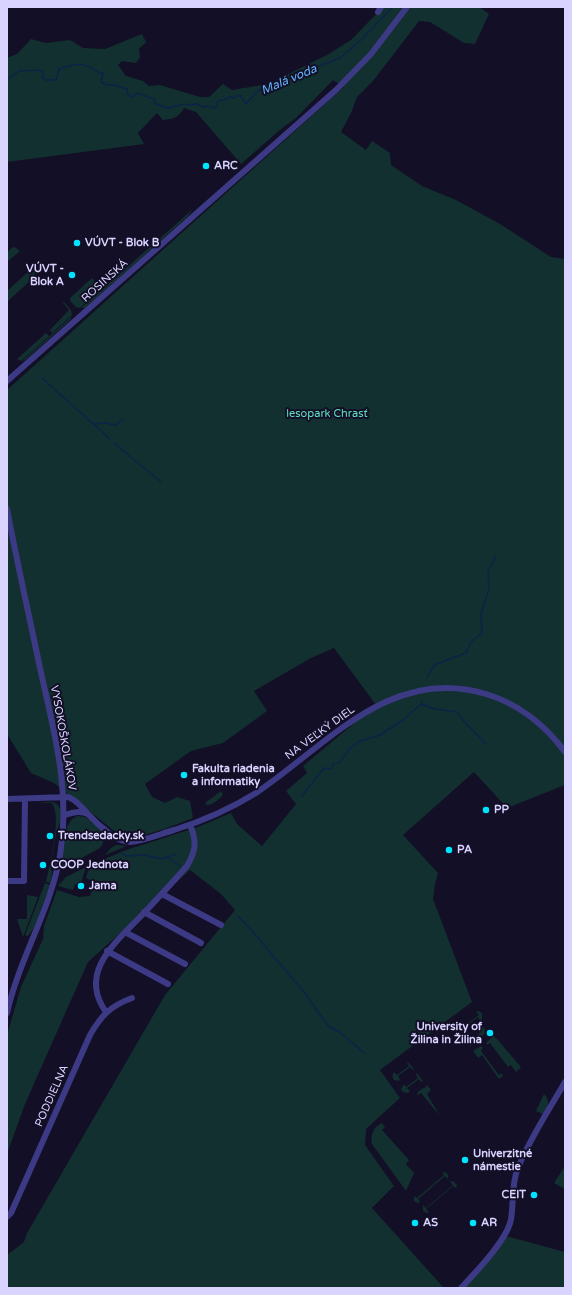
<!DOCTYPE html>
<meta charset="utf-8">
<style>
body{margin:0}
#map{position:relative;width:572px;height:1295px;overflow:hidden;background:#130f26;font-family:"Varela Round",sans-serif}
canvas{display:block}
.frame{position:absolute;inset:0;border:8px solid #d9d4ff;pointer-events:none}
</style>
<div id="map">
<canvas width="572" height="1295"></canvas>
<div class="frame"></div>
</div>
<script>
const ctx = document.querySelector('canvas').getContext('2d');
ctx.lineJoin = 'round';
function fillPath(path, color) { ctx.fillStyle = color; ctx.fill(path, 'evenodd'); }
function trace(path, color, width, dash) { ctx.strokeStyle = color; ctx.lineWidth = width; ctx.lineCap = dash ? 'butt' : 'round'; ctx.setLineDash(dash || []); ctx.stroke(path); }
function write(font, color, halo, rows, align = 'center') {
  ctx.font = font + ' "Varela Round",sans-serif'; ctx.lineWidth = 4; ctx.setLineDash([]); ctx.textBaseline = 'middle'; ctx.strokeStyle = halo; ctx.fillStyle = color; for (const [text, x, y, turn = 0] of rows) {
    ctx.save(); ctx.translate(x, y); ctx.rotate((+turn || 0) * Math.PI / 180); ctx.textAlign = isNaN(turn) ? turn : align; if (halo) ctx.strokeText(text, 0, 0); ctx.fillText(text, 0, 0); ctx.restore();
  }
}
const green = new Path2D(`
 M 383,7 L 479,7 L 489,14 L 475,44 L 464,43 L 430,22 L 419,21 L 373,81 L 357,97 L 351,113 L 341,132 L 366,150 L 372,141 L 390,153 L 391,165 L 422,186 L 456,200 L 500,224 L 551,257 L 565,259 L 565,785 L 507,808 L 474,772 L 403,835 L 438,873 L 435,884 L 433,899 L 472,1002 L 380,1070 L 400,1098 L 366,1129 L 365,1145 L 394,1186 L 372,1208 L 444,1288 L 7,1288 L 7,1255 L 24,1242 L 27,1233 L 165,995 L 235,910 L 221,894 L 190,870 L 88,962 L 25,1104 L 7,1154 L 7,1035 L 21,987 L 43,939 L 44,926 L 57,890 L 79,897 L 90,896 L 95,882 L 86,878 L 90,865 L 126,850 L 198,827 L 231,813 L 237,824 L 262,846 L 296,804 L 286,791 L 307,773 L 303,766 L 376,705 L 334,648 L 311,658 L 254,691 L 267,711 L 223,743 L 191,751 L 145,784 L 152,797 L 165,803 L 177,797 L 190,801 L 193,818 C 181,823 134,841 124,838 C 122,837 120,835 118,834 L 54,783 L 31,773 L 7,734 L 7,390 L 344,87 L 333,80 L 296,118 L 281,129 L 241,164 L 196,112 L 184,108 C 178,118 173,119 163,120 L 157,113 L 138,133 L 144,144 L 7,162 L 7,58 L 17,54 L 31,39 L 46,43 L 70,40 L 83,48 L 105,49 L 142,34 L 146,42 L 139,49 L 140,58 L 136,63 L 122,61 L 118,65 L 126,76 L 143,81 L 149,86 L 160,85 L 200,97 L 209,97 L 223,84 L 232,90 L 268,84 L 329,54 L 351,40 Z
 M 193,209 L 188,216 L 85,308 L 81,308 Z
 M 13,247 L 16,248 L 20,251 L 7,262 L 7,252 Z
 M 32,266 L 35,273 L 33,278 L 7,302 L 7,291 L 29,271 L 28,269 Z
 M 92,278 L 101,289 L 80,308 L 76,307 L 70,301 L 70,298 Z
 M 64,302 L 71,310 L 72,315 L 52,333 L 50,330 L 69,310 L 63,303 Z
 M 72,316 L 70,320 L 25,360 L 22,361 Z
 M 46,333 L 49,336 L 21,361 L 17,359 Z
 M 221,791 L 223,795 C 218,800 213,805 206,805 L 205,803 Z
 M 35,802 L 53,802 L 58,805 L 61,812 L 60,822 L 56,834 L 51,863 L 52,875 L 50,883 L 46,882 C 50,864 62,818 52,803 Z
 M 77,816 L 86,817 L 104,833 L 103,843 L 100,848 L 61,869 L 67,827 L 72,819 Z
 M 116,845 L 127,846 L 105,855 L 111,848 Z
 M 86,867 L 81,883 L 79,882 L 78,884 L 75,884 L 73,890 L 58,886 L 66,877 Z
 M 45,883 L 50,885 L 34,928 L 28,936 L 25,935 Z
 M 27,895 L 38,897 L 23,937 L 17,919 L 27,919 Z
 M 478,1011 L 482,1013 L 482,1019 L 480,1021 L 478,1017 L 461,1030 L 463,1033 L 462,1034 L 456,1027 L 458,1026 L 460,1029 L 479,1015 L 476,1012 Z
 M 482,1027 L 485,1029 L 484,1034 L 479,1040 L 477,1036 L 470,1041 L 472,1045 L 470,1046 L 465,1038 L 466,1037 L 469,1041 L 481,1032 L 478,1029 Z
 M 493,1036 L 497,1039 L 521,1067 L 516,1072 L 511,1065 L 508,1067 L 490,1043 L 487,1045 L 486,1043 Z
 M 481,1046 L 483,1048 L 481,1051 L 499,1075 L 502,1073 L 503,1076 L 499,1079 L 482,1055 L 478,1058 L 473,1051 Z
 M 408,1062 L 414,1069 L 413,1070 L 410,1067 L 398,1076 L 400,1080 L 398,1081 L 394,1080 C 392,1077 392,1075 394,1072 L 397,1075 L 409,1066 L 407,1063 Z
 M 417,1073 L 423,1081 L 421,1082 L 419,1079 L 407,1088 L 410,1091 L 408,1093 L 403,1092 L 401,1089 L 404,1084 L 406,1087 L 418,1078 L 416,1075 Z
 M 427,1085 L 431,1090 L 427,1094 L 440,1116 L 421,1093 L 418,1095 L 417,1094 L 418,1092 L 423,1088 L 424,1089 Z
 M 544,1094 C 551,1102 548,1106 543,1114 L 536,1111 Z
 M 382,1123 L 385,1127 L 382,1130 L 409,1160 L 406,1164 L 414,1173 L 406,1191 L 372,1144 C 370,1135 374,1126 382,1123 Z
 M 565,1166 L 565,1189 L 554,1183 Z
 M 442,1172 L 447,1173 L 448,1176 L 448,1179 L 445,1176 L 418,1199 L 420,1202 L 418,1203 L 414,1201 L 414,1196 L 417,1198 L 444,1175 Z
 M 452,1181 L 454,1182 L 457,1185 L 456,1188 L 453,1186 L 426,1209 L 429,1212 L 427,1213 L 423,1211 L 423,1205 L 426,1208 L 453,1185 L 450,1182 Z
 M 506,1236 L 565,1252 L 565,1288 L 459,1288 Z`);
const stream = new Path2D(`
 M 7,80 L 19,71 L 40,70 L 43,72 L 43,78 L 45,80 L 56,80 L 59,69 C 79,63 83,61 101,74 L 103,73 L 101,82 L 107,85 L 114,85 L 127,89 L 128,95 L 132,97 L 137,93 L 154,99 L 156,104 L 168,108 L 185,104 L 189,105 L 197,104 L 203,107 L 208,106 L 213,108 L 216,107 L 218,101 L 227,99 L 230,96 L 233,98 L 240,95 L 246,104 L 259,90 L 340,58 L 361,40 L 393,7
 M 42,378 L 110,439
 M 94,424 L 105,423 L 116,425 L 123,419
 M 114,443 L 161,482
 M 427,678 L 434,665 L 466,653 L 471,642 L 482,633 L 481,614 L 489,589 L 488,571 L 496,556
 M 421,704 L 435,709 L 457,712 C 464,725 477,732 485,744
 M 302,796 L 324,768 L 331,769 L 334,763 L 339,763 L 351,747 L 358,742 L 380,735 L 403,720 L 421,704 L 422,702
 M 121,853 L 126,856 L 144,855 L 162,859 L 176,854
 M 167,857 L 180,866
 M 238,916 L 252,931 L 304,992 L 328,1026 L 341,1033 L 364,1053`);
const minor = new Path2D(`
 M 378,12 L 381,7
 M 7,381 L 336,90 L 371,54 L 407,7
 M 7,509 C 17,562 29,615 40,668 C 54,732 71,790 60,856 C 50,911 19,959 7,1013
 M 7,799 L 68,797 C 77,800 81,807 88,814 C 97,824 116,842 130,842 C 144,841 160,834 174,830 C 203,821 230,809 256,793 C 327,745 391,665 486,694 C 519,704 545,725 565,752
 M 64,815 C 73,813 79,810 88,814
 M 7,881 L 24,881 L 25,799
 M 162,894 L 221,925
 M 144,912 L 201,943
 M 125,932 L 185,964
 M 107,951 L 168,984
 M 106,1012 C 77,972 117,941 143,914 C 158,898 173,882 187,866 C 196,851 197,841 190,825
 M 7,1217 L 11,1213 L 90,1035 C 101,1016 110,1006 132,998
 M 461,1288 C 475,1273 508,1239 511,1219 C 514,1202 511,1184 518,1168 C 530,1138 549,1110 565,1082`);
const markers = [
 [206,166,4,"#00e5ff"],
 [77,243,4,"#00e5ff"],
 [72,275,4,"#00e5ff"],
 [184,775,4,"#00e5ff"],
 [486,810,4,"#00e5ff"],
 [50,836,4,"#00e5ff"],
 [449,850,4,"#00e5ff"],
 [43,865,4,"#00e5ff"],
 [81,886,4,"#00e5ff"],
 [490,1033,4,"#00e5ff"],
 [465,1160,4,"#00e5ff"],
 [534,1195,4,"#00e5ff"],
 [415,1223,4,"#00e5ff"],
 [473,1223,4,"#00e5ff"]
];
const poiNames = [
 ["ARC",214,166],
 ["VÚVT - Blok B",85,243],
 ["VÚVT -",64,269,"right"],
 ["Blok A",64,282,"right"],
 ["Fakulta riadenia",192,769],
 ["a informatiky",192,782],
 ["PP",494,810],
 ["Trendsedacky.sk",58,836],
 ["PA",457,850],
 ["COOP Jednota",51,865],
 ["Jama",89,886],
 ["University of",482,1027,"right"],
 ["Žilina in Žilina",482,1040,"right"],
 ["Univerzitné",473,1154],
 ["námestie",473,1167],
 ["CEIT",526,1195,"right"],
 ["AS",423,1223],
 ["AR",481,1223]
];
const streetNames = [
 ["ROSINSKÁ",105,281,-42],
 ["NA VEĽKÝ DIEL",320,733,-36],
 ["VYSOKOŠKOLÁKOV",63,738,80],
 ["PODDIELNA",52,1096,-66]
];
const parkNames = [
 ["lesopark Chrasť",327,414]
];
const waterNames = [
 ["Malá voda",289,80,-23]
];
fillPath(green, '#12302f');
trace(stream, '#0c2248', 1.5);
trace(minor, '#3d3a85', 6);
for (const [x, y, r, color] of markers) { const dot = new Path2D(); dot.arc(x, y, r, 0, 2 * Math.PI); ctx.fillStyle = color; ctx.fill(dot); trace(dot, '#130f26', 1.5); }
write('bold 11px', '#d9d4ff', '#130f26', poiNames, 'left');
write('11px', '#d9d4ff', '#130f26', streetNames);
write('11px', '#5fe0c0', '#130f26', parkNames);
write('italic 12px', '#62b6ff', '#130f26', waterNames);
</script>
